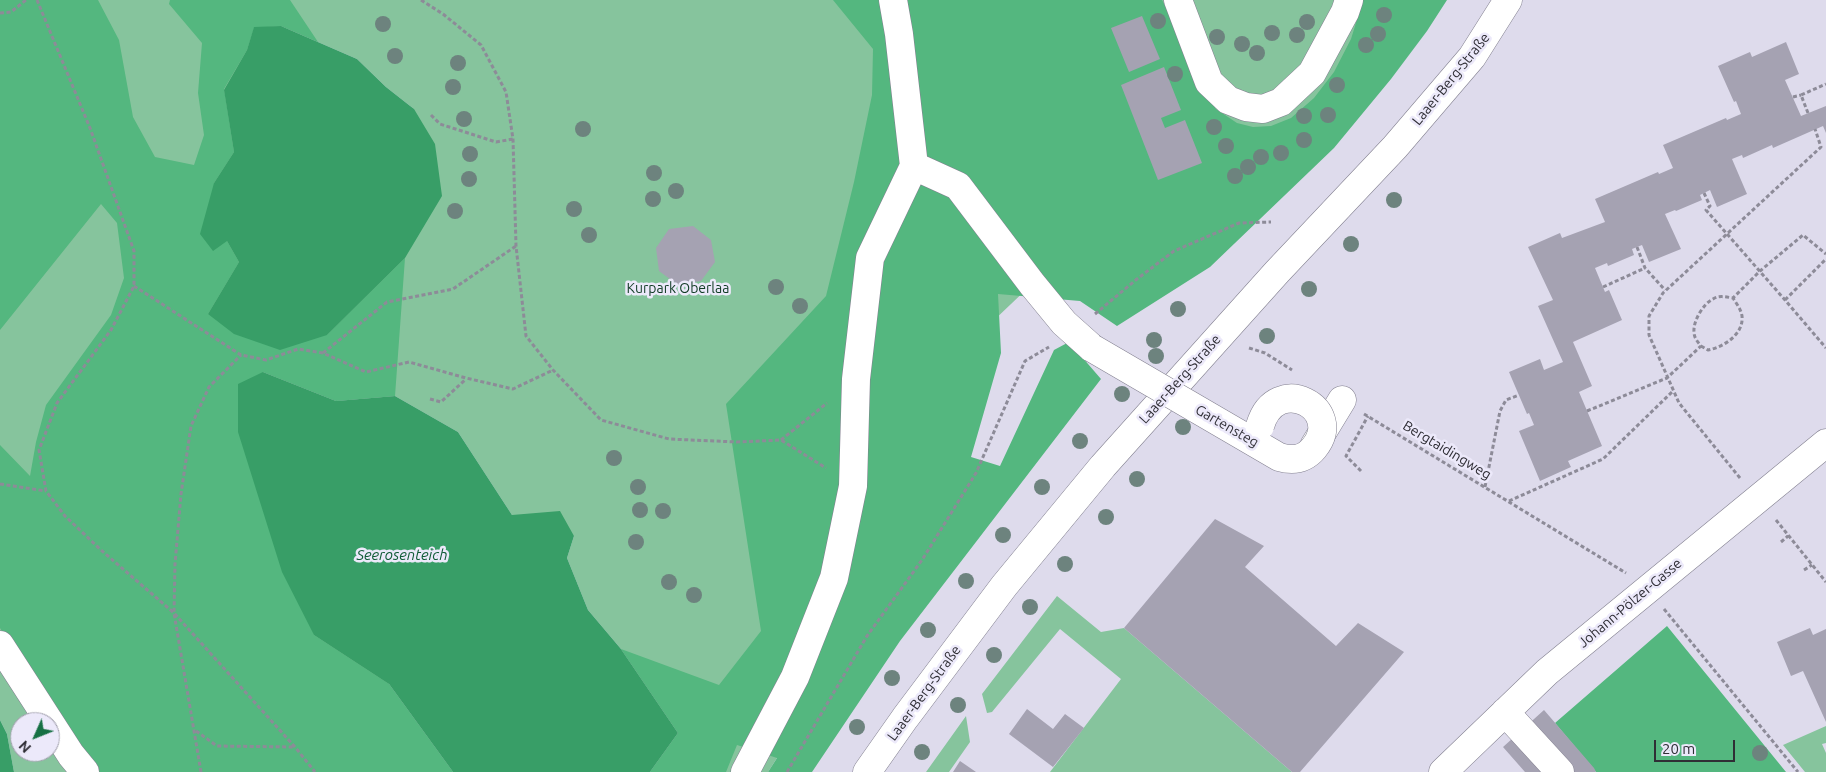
<!DOCTYPE html>
<meta charset="utf-8">
<style>
body{margin:0}
#map{position:relative;width:1826px;height:772px;overflow:hidden;background:#dedbec;font-family:Ubuntu,sans-serif}
canvas{display:block}
.north{position:absolute;left:10px;top:712px;width:50px;height:50px;box-sizing:border-box;background:#ece9fa;border:1px solid #a09eab;border-radius:50%;rotate:226deg;font-size:14px;font-weight:700;line-height:20px;text-align:center;color:#2f2e35}
.north::after{content:'';display:block;margin:auto;width:18px;height:22px;background:#167044;clip-path:polygon(50% 0,100% 100%,50% 72%,0 100%)}
.scale{position:absolute;left:1654px;top:740px;width:81px;height:22px;box-sizing:border-box;border:2px solid #2f2e35;border-top:0;padding-left:6px;font-size:15px;line-height:18px;white-space:nowrap;color:#2f2e35;-webkit-text-stroke:4px #ece9fa;paint-order:stroke}
</style>
<div id="map">
<canvas width="1826" height="772"></canvas>
<div class="north">N</div>
<div class="scale">20 m</div>
</div>
<script>
const ctx = document.querySelector('canvas').getContext('2d');
ctx.lineJoin = 'round';
function fillPath(path, color) { ctx.fillStyle = color; ctx.fill(path, 'evenodd'); }
function trace(path, color, width, dash) { ctx.strokeStyle = color; ctx.lineWidth = width; ctx.lineCap = dash ? 'butt' : 'round'; ctx.setLineDash(dash || []); ctx.stroke(path); }
function write(font, color, halo, rows, align = 'center') {
  ctx.font = font + ' Ubuntu,sans-serif'; ctx.lineWidth = 5; ctx.setLineDash([]); ctx.textBaseline = 'middle'; ctx.strokeStyle = halo; ctx.fillStyle = color; for (const [text, x, y, turn = 0] of rows) {
    ctx.save(); ctx.translate(x, y); ctx.rotate((+turn || 0) * Math.PI / 180); ctx.textAlign = isNaN(turn) ? turn : align; if (halo) ctx.strokeText(text, 0, 0); ctx.fillText(text, 0, 0); ctx.restore();
  }
}
const green = new Path2D(`
 M 0,0 L 1413,0 L 1356,92 L 1032,284 L 969,344 L 796,728 L 768,772 L 650,772 L 678,733 L 621,649 L 588,610 L 567,558 L 574,536 L 512,515 L 458,432 L 395,396 L 336,401 L 263,372 L 389,684 L 453,772 L 14,772 L 7,734 L 0,720 ZM 281,26 L 357,59 L 386,87 L 414,109 ZM 20,722 L 50,722 L 50,752 L 20,752 Z
 M 1057,596 L 1101,632 L 1124,628 L 1292,772 L 1050,772 L 1121,679 L 1060,629 L 992,712 L 987,713 L 982,694 Z
 M 966,716 L 970,742 L 949,772 L 926,772 Z
 M 1826,726 L 1826,743 L 1822,744 L 1826,753 L 1826,772 L 1805,772 L 1783,745 Z`);
const forest = new Path2D(`
 M 0,0 L 98,0 L 119,40 L 133,117 L 155,157 L 194,165 L 204,135 L 198,93 L 202,43 L 169,4 L 170,0 L 290,0 L 318,42 L 281,26 L 254,28 L 247,50 L 224,89 L 234,152 L 214,183 L 227,241 L 239,262 L 208,314 L 327,335 L 405,258 L 395,396 L 336,401 L 263,372 L 314,635 L 389,684 L 453,772 L 96,772 L 20,661 L 0,628 L 0,445 L 30,476 L 36,442 L 46,405 L 111,315 L 124,278 L 117,223 L 101,204 L 0,330 Z
 M 833,0 L 1162,0 L 1186,45 L 1201,83 L 1216,109 L 1237,123 L 1253,127 L 1271,126 L 1291,118 L 1314,98 L 1334,72 L 1351,39 L 1363,0 L 1447,0 L 1427,31 L 1391,79 L 1334,148 L 1210,267 L 1117,326 L 1080,301 L 998,294 L 1001,353 L 971,457 L 1000,466 L 1054,350 L 1069,342 L 1101,379 L 900,641 L 812,772 L 768,772 L 777,758 L 737,745 L 726,772 L 650,772 L 678,733 L 621,649 L 719,685 L 761,631 L 726,404 L 826,296 L 854,182 L 872,95 L 873,49 Z
 M 1667,626 L 1786,772 L 1596,772 L 1555,723 Z`);
const water = new Path2D(`
 M 281,26 L 357,59 L 386,87 L 414,109 L 435,144 L 442,196 L 405,258 L 327,335 L 280,350 L 234,334 L 208,314 L 239,262 L 227,241 L 213,251 L 200,234 L 214,183 L 234,152 L 224,90 L 247,50 L 254,27 Z
 M 263,372 L 336,401 L 395,396 L 458,432 L 512,515 L 560,511 L 574,536 L 567,558 L 588,610 L 621,649 L 678,733 L 650,772 L 453,772 L 389,684 L 314,635 L 282,572 L 238,432 L 238,384 Z
 M 0,720 L 7,734 L 14,772 L 0,772 Z`);
const building = new Path2D(`
 M 1142,16 L 1160,59 L 1129,72 L 1111,28 Z
 M 1786,42 L 1799,74 L 1785,80 L 1801,116 L 1826,106 L 1826,133 L 1823,126 L 1773,148 L 1772,145 L 1743,158 L 1742,155 L 1732,159 L 1747,194 L 1717,207 L 1710,190 L 1700,195 L 1702,200 L 1676,211 L 1675,210 L 1665,214 L 1681,249 L 1649,262 L 1642,245 L 1632,249 L 1634,255 L 1608,266 L 1607,263 L 1595,268 L 1605,292 L 1609,290 L 1622,320 L 1573,342 L 1592,386 L 1579,392 L 1602,446 L 1568,461 L 1571,467 L 1540,481 L 1519,431 L 1534,425 L 1529,413 L 1527,414 L 1509,372 L 1540,359 L 1544,370 L 1563,362 L 1538,306 L 1553,300 L 1528,247 L 1560,233 L 1562,238 L 1605,222 L 1595,199 L 1658,172 L 1659,174 L 1673,168 L 1663,145 L 1726,118 L 1727,120 L 1741,114 L 1736,101 L 1734,102 L 1718,66 L 1750,52 L 1752,57 Z
 M 1164,67 L 1181,110 L 1161,118 L 1165,128 L 1185,120 L 1202,163 L 1158,180 L 1121,85 Z
 M 693,226 L 711,240 L 715,262 L 701,281 L 678,285 L 659,271 L 656,248 L 669,229 Z
 M 1215,519 L 1264,546 L 1245,567 L 1336,646 L 1358,623 L 1404,652 L 1300,772 L 1292,772 L 1124,628 Z
 M 1810,628 L 1813,635 L 1826,629 L 1826,722 L 1803,671 L 1791,676 L 1777,642 Z
 M 1027,709 L 1053,729 L 1065,714 L 1084,728 L 1053,767 L 1009,734 Z
 M 1544,710 L 1594,768 L 1596,772 L 1525,772 L 1503,747 Z
 M 960,761 L 976,772 L 953,772 Z`);
const path = new Path2D(`
 M 37,0 L 90,128 L 134,251 L 134,286 L 111,330 L 57,403 L 39,450 L 46,491 L 65,516 L 101,550 L 174,613 L 295,747 L 315,772
 M 421,0 L 443,14 L 481,45 L 506,92 L 513,139 L 516,246 L 526,336 L 553,370 L 601,420 L 669,439 L 737,442 L 781,440 L 826,468
 M 0,13 L 11,12 L 26,0
 M 1793,97 L 1801,95
 M 1808,113 L 1801,95 L 1826,84
 M 431,115 L 440,124 L 496,142 L 513,139
 M 1704,193 L 1710,206 L 1706,210 L 1785,300 L 1826,348
 M 1637,247 L 1645,268 L 1665,290
 M 134,286 L 241,355 L 266,360 L 298,349 L 323,353 L 366,372 L 409,362 L 466,378 L 513,389 L 553,370
 M 1603,287 L 1645,268
 M 1785,300 L 1826,259
 M 1095,314 L 1137,279 L 1174,251 L 1239,223 L 1271,222
 M 1701,346 L 1708,350 C 1724,347 1744,334 1742,316 C 1741,309 1736,303 1733,298
 M 1249,348 L 1265,353 L 1292,370
 M 323,353 L 387,302 L 453,289 L 516,246
 M 430,399 L 441,402 L 466,379
 M 1587,411 L 1667,378 L 1701,346 C 1698,342 1694,338 1694,332 C 1693,321 1703,304 1713,299 C 1719,295 1726,297 1733,298 L 1760,271 L 1803,235 L 1826,254
 M 1364,414 L 1626,573
 M 781,440 L 827,403
 M 1361,471 L 1346,456 L 1368,416
 M 1740,478 L 1679,403 L 1649,335 L 1649,316 L 1663,293 L 1821,147 L 1815,129
 M 0,484 L 46,491
 M 1485,487 L 1500,411 L 1506,400 L 1519,395
 M 1509,501 L 1603,459 L 1673,391
 M 1776,520 L 1826,582
 M 1781,542 L 1788,536
 M 1804,570 L 1812,565
 M 1664,609 L 1798,772
 M 196,731 L 217,746 L 294,747
 M 201,772 L 174,613 L 175,564 L 181,494 L 191,426 L 209,387 L 241,355
 M 787,772 L 867,636 L 922,560 L 976,473 L 1025,361 L 1049,347`);
const minor = new Path2D(`
 M 1178,0 L 1209,82 L 1228,100 L 1246,107 L 1263,109 L 1281,102 L 1312,73 L 1345,12 L 1349,0
 M 914,166 L 958,186 L 1032,284 L 1064,323 L 1092,348
 M 1314,446 L 1342,400
 M 0,645 L 71,755 L 85,772
 M 1505,712 L 1560,772
 M 745,772 L 795,677 L 834,578 L 853,486 L 856,379 L 870,258 L 914,166 L 899,34 L 893,0
 M 1443,772 L 1547,672 L 1826,443`);
const major = new Path2D(`
 M 867,772 L 905,718 L 1004,586 L 1103,466 L 1277,272 L 1395,147 L 1472,57 L 1508,0`);
const minorBridge = new Path2D(`
 M 1092,348 L 1279,457 C 1293,461 1304,460 1314,448 C 1346,409 1276,371 1260,426`);
const trees = [
 [1384,15],
 [1158,21],
 [1307,22],
 [383,24],
 [1272,33],
 [1378,34],
 [1297,35],
 [1217,37],
 [1242,44],
 [1366,45],
 [1257,53],
 [395,56],
 [458,63],
 [1175,74],
 [1337,85],
 [453,87],
 [1328,115],
 [1304,116],
 [464,119],
 [1214,127],
 [583,129],
 [1304,140],
 [1226,146],
 [1281,153],
 [470,154],
 [1261,157],
 [1248,167],
 [654,173],
 [1235,176],
 [469,179],
 [676,191],
 [653,199],
 [1394,200],
 [574,209],
 [455,211],
 [589,235],
 [1351,244],
 [776,287],
 [1309,289],
 [800,306],
 [1178,309],
 [1267,336],
 [1154,340],
 [1156,356],
 [1122,394],
 [1183,427],
 [1080,441],
 [614,458],
 [1137,479],
 [638,487],
 [1042,487],
 [640,510],
 [663,511],
 [1106,517],
 [1003,535],
 [636,542],
 [1065,564],
 [966,581],
 [669,582],
 [694,595],
 [1030,607],
 [928,630],
 [994,655],
 [892,678],
 [958,705],
 [857,727],
 [922,752],
 [1760,753]
];
const streetNames = [
 ["Laaer-Berg-Straße",1451,79,-51],
 ["Laaer-Berg-Straße",1180,379,-48],
 ["Gartensteg",1227,426,30],
 ["Bergtaidingweg",1447,450,31],
 ["Johann-Pölzer-Gasse",1630,603,-40],
 ["Laaer-Berg-Straße",924,693,-54]
];
const parkNames = [
 ["Kurpark Oberlaa",678,288]
];
const waterNames = [
 ["Seerosenteich",402,555]
];
fillPath(green, '#86c49d');
fillPath(forest, '#54b77f');
fillPath(water, '#389e67');
fillPath(building, '#a5a2b2');
trace(minor, '#838090', 29);
trace(major, '#838090', 29);
trace(path, '#8d8b98', 3, [4, 2.5]);
trace(minor, '#fff', 28);
trace(major, '#fff', 28);
trace(minorBridge, '#838090', 29, []);
trace(minorBridge, '#fff', 28);
ctx.fillStyle = '#6d837e';
for (const [x, y] of trees) { ctx.beginPath(); ctx.arc(x, y, 8, 0, 2 * Math.PI); ctx.fill(); }
write('14px', '#2f2e35', '#ece9fa', streetNames);
write('14px', '#103b24', '#ece9fa', parkNames);
write('italic 15px', '#115c37', '#ece9fa', waterNames);
</script>
